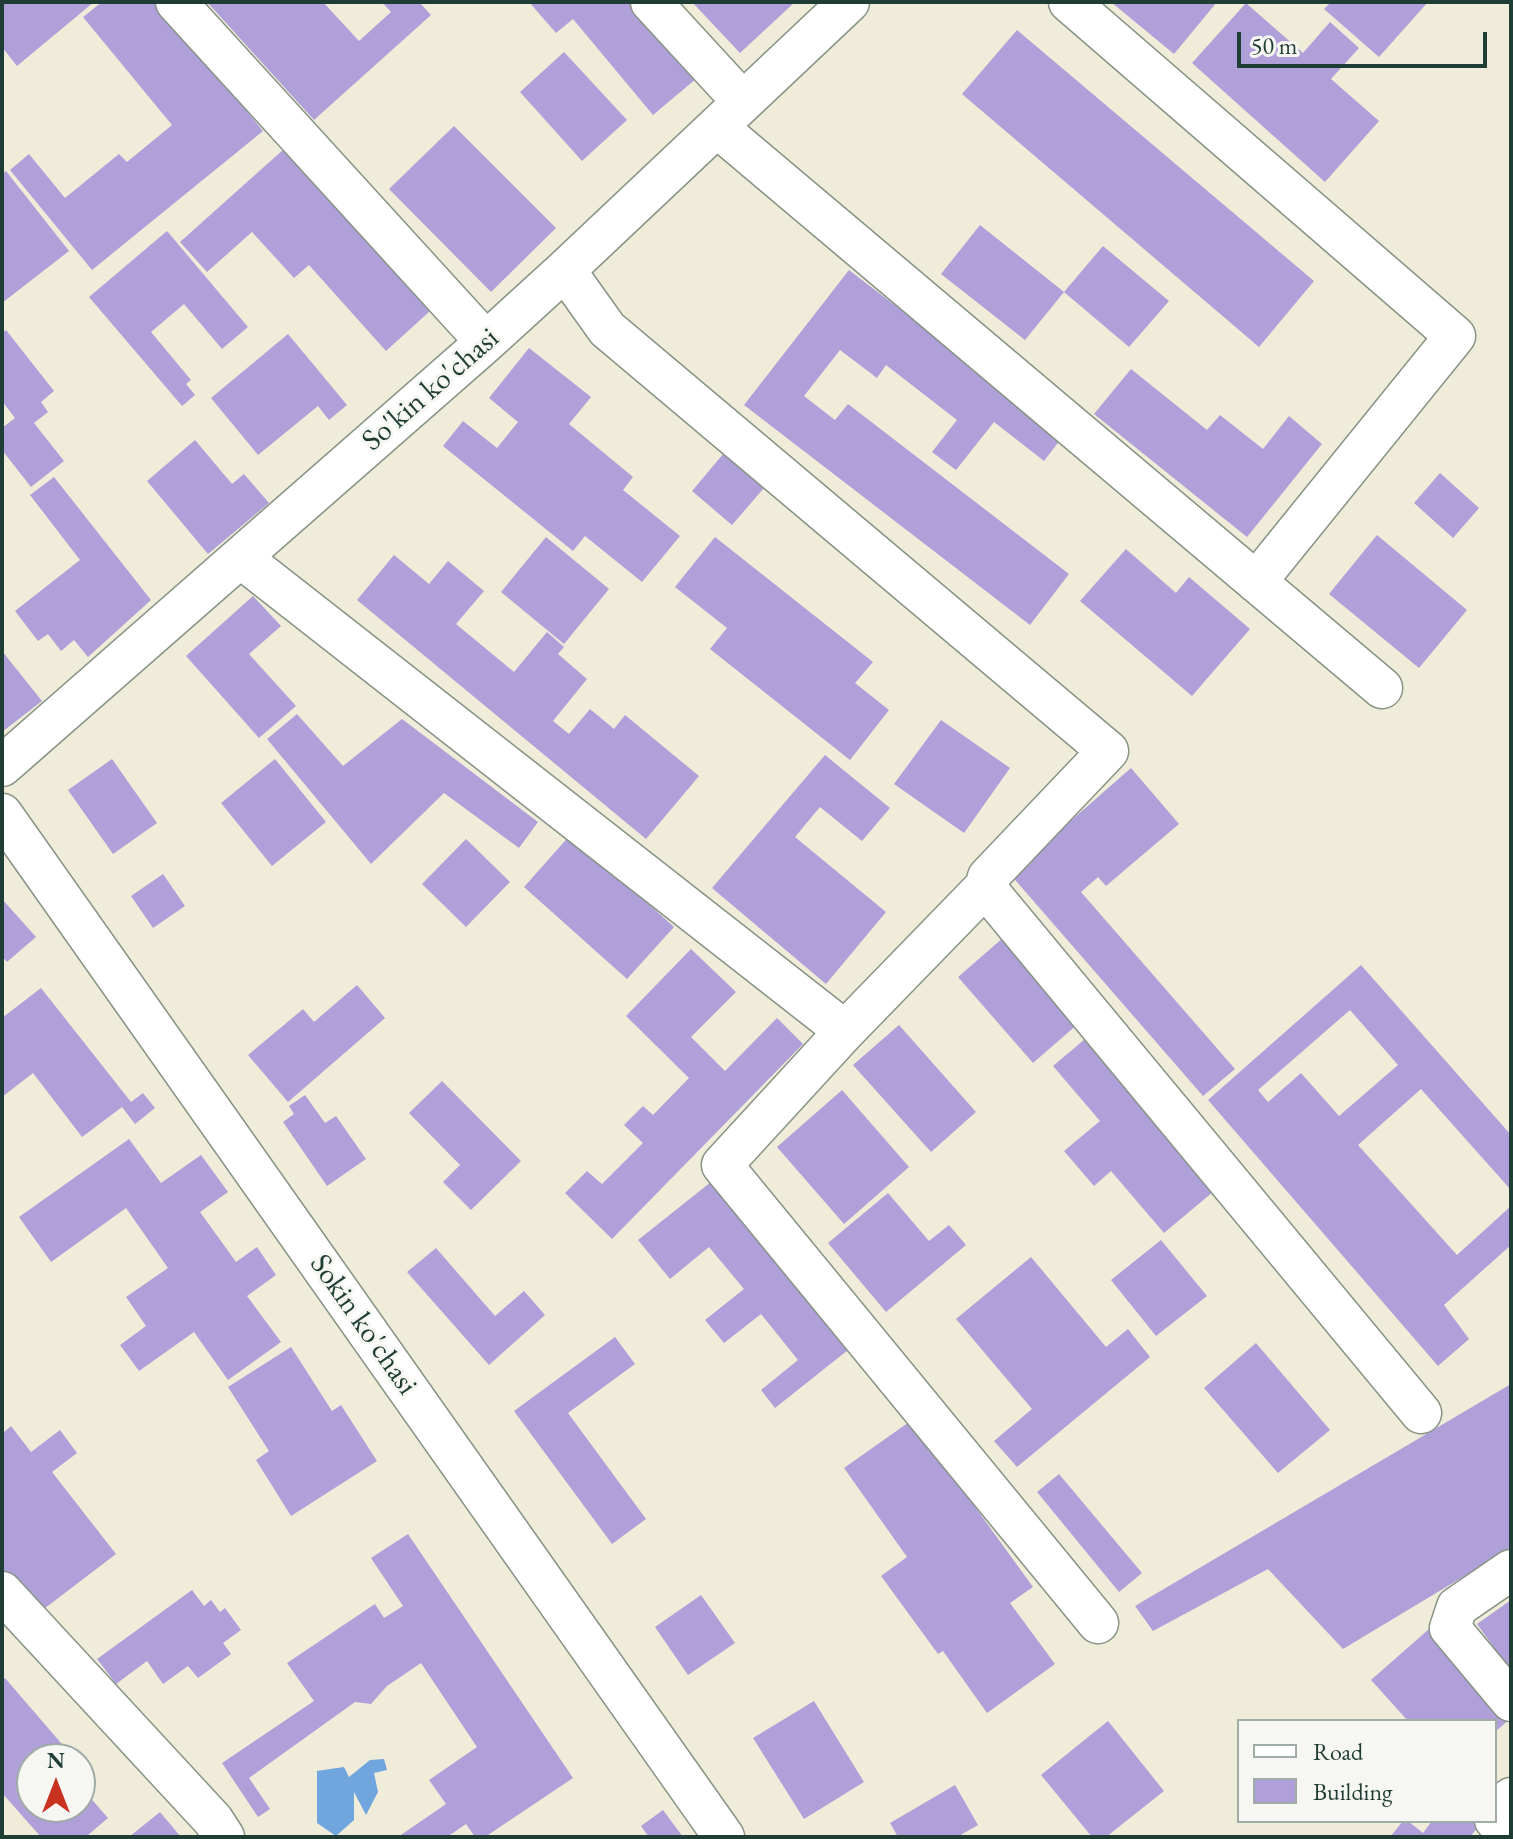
<!DOCTYPE html>
<style>
body{margin:0}
#map{position:relative;width:1513px;height:1839px;overflow:hidden;background:#efecd9;font-family:"EB Garamond",serif}
canvas{display:block}
.frame{position:absolute;inset:0;border:4px solid #1f3d34;pointer-events:none}
.legend{position:absolute;left:1237px;top:1719px;width:260px;height:104px;box-sizing:border-box;background:#f6f6f2;border:2px solid #a0aca6;margin:0;padding:10px 14px;list-style:none;font-size:24px;color:#1f3d34}
.legend li{display:flex;align-items:center;gap:16px;height:40px}
.legend b{width:40px;border:2px solid #a0aca6}
.north{position:absolute;left:16px;top:1743px;width:80px;height:80px;box-sizing:border-box;background:#f6f6f2;border:2px solid #a0aca6;border-radius:50%;rotate:0deg;font-size:22px;font-weight:700;line-height:32px;text-align:center;color:#1f3d34}
.north::after{content:'';display:block;margin:auto;width:28px;height:36px;background:#c8321e;clip-path:polygon(50% 0,100% 100%,50% 72%,0 100%)}
.scale{position:absolute;left:1237px;top:32px;width:250px;height:36px;box-sizing:border-box;border:4px solid #1f3d34;border-top:0;padding-left:10px;font-size:24px;line-height:28px;white-space:nowrap;color:#1f3d34;-webkit-text-stroke:6px #f6f6f2;paint-order:stroke}
</style>
<div id="map">
<canvas width="1513" height="1839"></canvas>
<div class="frame"></div>
<ul class="legend">
<li><b style="height:10px;background:#fff"></b>Road</li>
<li><b style="height:22px;background:#afa0d9"></b>Building</li>
</ul>
<div class="north">N</div>
<div class="scale">50 m</div>
</div>
<script>
const ctx = document.querySelector('canvas').getContext('2d');
ctx.lineJoin = 'round';
function fillPath(path, color) { ctx.fillStyle = color; ctx.fill(path, 'evenodd'); }
function trace(path, color, width, dash) { ctx.strokeStyle = color; ctx.lineWidth = width; ctx.lineCap = dash ? 'butt' : 'round'; ctx.setLineDash(dash || []); ctx.stroke(path); }
function write(font, color, halo, rows, align = 'center') {
  ctx.font = font + ' "EB Garamond",serif'; ctx.lineWidth = 6; ctx.setLineDash([]); ctx.textBaseline = 'middle'; ctx.strokeStyle = halo; ctx.fillStyle = color; for (const [text, x, y, turn = 0] of rows) {
    ctx.save(); ctx.translate(x, y); ctx.rotate((+turn || 0) * Math.PI / 180); ctx.textAlign = isNaN(turn) ? turn : align; if (halo) ctx.strokeText(text, 0, 0); ctx.fillText(text, 0, 0); ctx.restore();
  }
}
const water = new Path2D(`
 M 384,1759 L 387,1770 L 374,1773 L 378,1792 L 366,1815 L 354,1792 L 354,1820 L 336,1836 L 317,1823 L 317,1771 L 344,1767 L 349,1777 L 370,1760 Z`);
const building = new Path2D(`
 M 2,2 L 94,2 L 17,66 L 2,47 Z
 M 102,2 L 158,2 L 263,131 L 92,270 L 10,170 L 29,154 L 65,198 L 119,154 L 127,162 L 172,125 L 83,17 Z
 M 207,2 L 323,2 L 359,41 L 391,12 L 382,2 L 419,2 L 431,15 L 314,120 Z
 M 529,2 L 633,2 L 697,78 L 653,115 L 573,19 L 556,33 Z
 M 692,2 L 795,2 L 740,53 Z
 M 1111,2 L 1217,2 L 1174,54 Z
 M 1331,2 L 1428,2 L 1379,57 L 1324,9 Z
 M 1246,3 L 1303,53 L 1330,22 L 1359,48 L 1331,79 L 1379,121 L 1325,182 L 1192,63 Z
 M 1017,30 L 1314,281 L 1259,347 L 962,94 Z
 M 564,52 L 627,120 L 582,161 L 520,92 Z
 M 454,126 L 556,228 L 491,292 L 389,189 Z
 M 284,149 L 430,311 L 386,351 L 309,265 L 294,278 L 252,232 L 207,272 L 180,242 Z
 M 6,171 L 69,251 L 2,303 L 2,174 Z
 M 980,225 L 1064,292 L 1103,246 L 1169,301 L 1129,347 L 1064,292 L 1025,340 L 941,274 Z
 M 167,231 L 248,327 L 222,349 L 184,304 L 151,332 L 191,380 L 186,384 L 195,395 L 182,406 L 89,297 Z
 M 849,270 L 1064,435 L 1044,461 L 994,422 L 956,470 L 932,452 L 957,420 L 886,365 L 877,378 L 840,350 L 804,396 L 835,420 L 848,404 L 1069,574 L 1030,625 L 744,405 Z
 M 6,330 L 54,391 L 41,402 L 48,412 L 34,423 L 64,461 L 31,487 L 2,450 L 2,428 L 15,418 L 2,401 L 2,333 Z
 M 288,334 L 347,405 L 329,420 L 318,406 L 258,455 L 211,398 Z
 M 529,348 L 591,397 L 569,424 L 633,477 L 623,490 L 680,536 L 642,582 L 585,536 L 573,551 L 443,446 L 463,421 L 497,448 L 518,422 L 489,398 Z
 M 1131,369 L 1207,430 L 1220,415 L 1263,449 L 1289,416 L 1322,444 L 1247,537 L 1094,414 Z
 M 195,440 L 232,484 L 244,474 L 269,503 L 208,554 L 147,481 Z
 M 724,453 L 764,488 L 732,525 L 692,491 Z
 M 1440,473 L 1479,508 L 1453,538 L 1414,503 Z
 M 54,477 L 151,600 L 88,657 L 74,640 L 61,651 L 48,634 L 38,641 L 15,611 L 80,560 L 30,495 Z
 M 1377,535 L 1467,610 L 1419,668 L 1329,594 Z
 M 546,537 L 609,589 L 564,644 L 501,592 Z
 M 715,537 L 873,662 L 855,683 L 889,710 L 850,760 L 710,649 L 727,628 L 675,587 Z
 M 1126,549 L 1176,593 L 1189,577 L 1250,629 L 1192,696 L 1080,601 Z
 M 394,555 L 429,584 L 448,561 L 484,591 L 456,624 L 514,672 L 547,632 L 564,647 L 558,654 L 587,679 L 553,721 L 569,734 L 590,709 L 614,729 L 625,715 L 699,776 L 646,839 L 357,600 Z
 M 253,596 L 281,626 L 249,654 L 296,706 L 259,738 L 186,656 Z
 M 2,651 L 42,701 L 2,732 Z
 M 297,714 L 343,766 L 402,719 L 538,822 L 519,848 L 444,793 L 371,864 L 267,739 Z
 M 941,720 L 1010,768 L 964,833 L 894,784 Z
 M 825,755 L 890,808 L 862,841 L 820,807 L 795,837 L 886,912 L 826,984 L 712,888 Z
 M 112,759 L 157,823 L 113,854 L 68,790 Z
 M 275,759 L 326,822 L 272,866 L 221,803 Z
 M 1131,768 L 1179,824 L 1106,886 L 1098,877 L 1081,892 L 1235,1069 L 1203,1096 L 1010,874 Z
 M 571,834 L 674,927 L 627,979 L 524,887 Z
 M 466,839 L 510,882 L 466,927 L 422,884 Z
 M 163,874 L 185,906 L 153,928 L 131,896 Z
 M 2,899 L 36,937 L 7,962 L 2,956 Z
 M 1004,937 L 1079,1023 L 1033,1063 L 958,977 Z
 M 691,949 L 736,992 L 691,1037 L 725,1071 L 777,1018 L 803,1044 L 612,1239 L 565,1193 L 587,1171 L 602,1184 L 643,1143 L 624,1125 L 643,1106 L 653,1115 L 689,1078 L 626,1016 Z
 M 1361,965 L 1511,1135 L 1511,1190 L 1421,1089 L 1358,1145 L 1457,1255 L 1511,1206 L 1511,1245 L 1444,1305 L 1469,1339 L 1438,1366 L 1208,1100 ZM 1350,1010 L 1398,1065 L 1339,1116 L 1301,1073 L 1268,1102 L 1258,1090 Z
 M 357,985 L 385,1018 L 288,1102 L 248,1055 L 303,1009 L 314,1022 Z
 M 41,988 L 131,1102 L 143,1093 L 155,1108 L 135,1124 L 122,1107 L 82,1137 L 33,1073 L 2,1097 L 2,1018 Z
 M 899,1025 L 976,1112 L 931,1152 L 853,1065 Z
 M 1091,1034 L 1220,1186 L 1164,1233 L 1111,1171 L 1094,1186 L 1064,1151 L 1100,1121 L 1053,1066 Z
 M 442,1081 L 521,1161 L 471,1210 L 443,1182 L 460,1165 L 409,1113 Z
 M 842,1090 L 909,1167 L 844,1224 L 777,1147 Z
 M 305,1095 L 325,1123 L 336,1116 L 366,1159 L 327,1186 L 283,1122 L 294,1114 L 289,1106 Z
 M 129,1139 L 161,1183 L 201,1155 L 228,1192 L 200,1212 L 236,1262 L 257,1247 L 276,1275 L 247,1296 L 281,1342 L 228,1380 L 194,1332 L 139,1371 L 120,1345 L 146,1326 L 126,1297 L 168,1268 L 126,1208 L 51,1262 L 19,1217 Z
 M 711,1182 L 848,1350 L 775,1408 L 761,1390 L 798,1360 L 761,1314 L 724,1343 L 705,1320 L 744,1289 L 709,1247 L 670,1279 L 638,1240 Z
 M 888,1193 L 929,1241 L 949,1225 L 966,1245 L 886,1312 L 828,1243 Z
 M 1161,1240 L 1207,1296 L 1156,1336 L 1111,1280 Z
 M 436,1248 L 495,1316 L 524,1291 L 545,1315 L 489,1365 L 407,1272 Z
 M 1031,1257 L 1106,1347 L 1128,1329 L 1150,1357 L 1017,1467 L 994,1441 L 1032,1409 L 956,1319 Z
 M 615,1337 L 635,1364 L 568,1413 L 646,1519 L 612,1544 L 514,1411 Z
 M 1256,1343 L 1330,1430 L 1278,1473 L 1204,1388 Z
 M 291,1347 L 332,1411 L 341,1405 L 377,1461 L 291,1516 L 256,1460 L 269,1451 L 228,1387 Z
 M 1511,1384 L 1511,1548 L 1343,1649 L 1268,1569 L 1153,1631 L 1135,1606 Z
 M 912,1420 L 1033,1587 L 1010,1603 L 1055,1664 L 987,1713 L 943,1651 L 938,1654 L 881,1576 L 907,1557 L 844,1468 Z
 M 11,1426 L 31,1452 L 60,1430 L 77,1453 L 52,1472 L 116,1554 L 36,1615 L 2,1571 L 2,1430 L 4,1432 Z
 M 1059,1474 L 1142,1573 L 1119,1592 L 1037,1492 Z
 M 408,1534 L 573,1778 L 485,1837 L 475,1837 L 466,1824 L 447,1837 L 398,1837 L 446,1804 L 429,1780 L 477,1747 L 421,1663 L 387,1686 L 371,1704 L 355,1702 L 249,1778 L 270,1809 L 258,1817 L 222,1763 L 314,1701 L 287,1663 L 375,1604 L 384,1618 L 403,1606 L 371,1558 Z
 M 192,1590 L 204,1606 L 211,1600 L 220,1612 L 225,1608 L 241,1630 L 223,1643 L 231,1654 L 198,1678 L 188,1666 L 163,1684 L 147,1661 L 116,1684 L 97,1659 Z
 M 701,1595 L 735,1643 L 688,1675 L 655,1627 Z
 M 1511,1600 L 1511,1671 L 1477,1624 Z
 M 1437,1622 L 1511,1718 L 1495,1732 L 1495,1721 L 1408,1721 L 1371,1680 Z
 M 5,1678 L 67,1750 L 57,1759 L 32,1759 L 32,1807 L 80,1807 L 80,1786 L 108,1818 L 88,1835 L 90,1837 L 41,1837 L 2,1793 L 2,1681 Z
 M 814,1701 L 864,1782 L 804,1819 L 753,1738 Z
 M 1108,1721 L 1164,1791 L 1106,1837 L 1092,1837 L 1041,1775 Z
 M 955,1785 L 978,1825 L 957,1837 L 898,1837 L 890,1823 Z
 M 663,1810 L 683,1837 L 649,1837 L 641,1826 Z
 M 160,1812 L 181,1837 L 129,1837 Z
 M 1403,1821 L 1408,1821 L 1423,1833 L 1432,1821 L 1483,1821 L 1470,1837 L 1390,1837 Z`);
const minor = new Path2D(`
 M 176,2 L 486,342
 M 651,2 L 743,102
 M 1069,2 L 1455,336 L 1256,582
 M 717,127 L 1382,688
 M 565,270 L 607,329 L 1108,751 L 988,877 L 985,887
 M 241,558 L 845,1031
 M 2,766 L 486,342 L 565,270 L 849,2
 M 2,814 L 724,1837
 M 1511,1570 L 1457,1607 L 1450,1628 L 1511,1701
 M 2,1592 L 213,1820 L 224,1837
 M 1098,1623 L 722,1165 L 845,1031 L 985,887 L 1421,1413
 M 1495,1820 L 1511,1798`);
const streetNames = [
 ["So'kin ko'chasi",431,390,-41],
 ["Sokin ko'chasi",363,1325,55]
];
fillPath(water, '#71a5dd');
fillPath(building, '#afa0d9');
trace(minor, '#879486', 43);
trace(minor, '#fff', 40);
write('30px', '#1f3d34', '#f6f6f2', streetNames);
</script>
